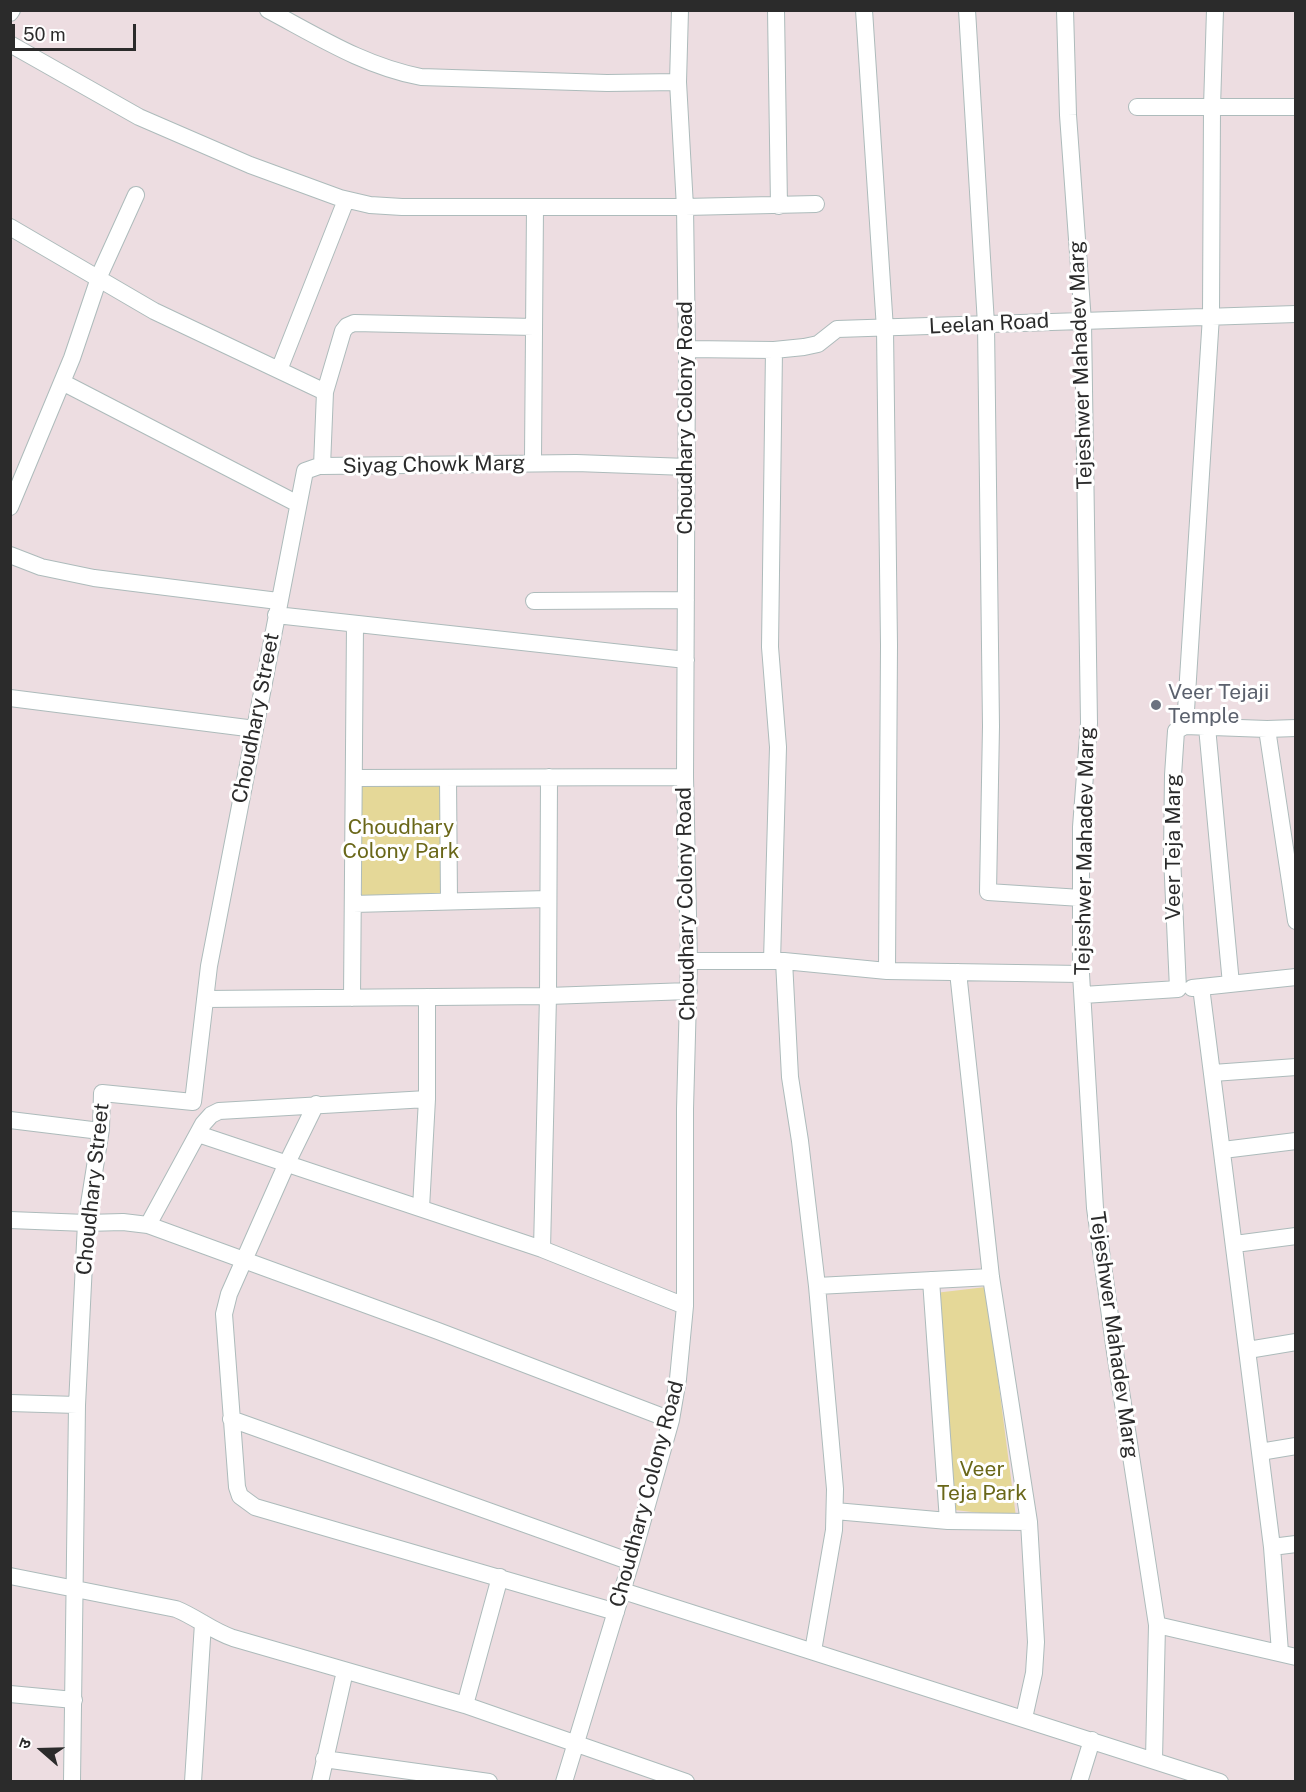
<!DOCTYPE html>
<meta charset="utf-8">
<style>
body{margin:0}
#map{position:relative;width:1306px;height:1792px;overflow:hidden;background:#eddde1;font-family:"Public Sans","Noto Sans Devanagari",sans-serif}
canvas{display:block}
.frame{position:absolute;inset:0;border:12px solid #2b2b2b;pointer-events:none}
.north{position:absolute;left:12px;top:1720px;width:60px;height:60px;-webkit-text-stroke:4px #fff;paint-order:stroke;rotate:290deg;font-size:16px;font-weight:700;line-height:24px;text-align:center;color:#2b2b2b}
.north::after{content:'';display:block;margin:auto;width:21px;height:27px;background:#2b2b2b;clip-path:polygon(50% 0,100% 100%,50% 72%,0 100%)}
.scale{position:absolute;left:12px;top:24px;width:124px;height:27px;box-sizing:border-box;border:3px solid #2b2b2b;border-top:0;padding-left:8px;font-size:18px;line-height:21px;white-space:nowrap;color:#2b2b2b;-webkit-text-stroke:4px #fff;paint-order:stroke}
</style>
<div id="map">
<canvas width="1306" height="1792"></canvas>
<div class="frame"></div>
<div class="north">उ</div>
<div class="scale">50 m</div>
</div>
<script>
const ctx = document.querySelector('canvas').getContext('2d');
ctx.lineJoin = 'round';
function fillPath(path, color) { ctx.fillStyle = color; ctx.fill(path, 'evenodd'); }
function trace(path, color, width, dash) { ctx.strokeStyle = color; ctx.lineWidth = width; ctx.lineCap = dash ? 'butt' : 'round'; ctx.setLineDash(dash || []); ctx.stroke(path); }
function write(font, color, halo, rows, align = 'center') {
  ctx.font = font + ' "Public Sans",sans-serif'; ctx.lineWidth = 6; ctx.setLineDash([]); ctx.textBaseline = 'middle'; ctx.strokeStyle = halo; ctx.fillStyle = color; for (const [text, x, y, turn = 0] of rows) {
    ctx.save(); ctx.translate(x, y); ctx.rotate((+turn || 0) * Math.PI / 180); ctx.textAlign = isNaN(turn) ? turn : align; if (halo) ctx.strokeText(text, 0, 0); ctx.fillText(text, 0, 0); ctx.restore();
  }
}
const green = new Path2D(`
 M 444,783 L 441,896 L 362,898 L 359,785 Z
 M 986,1287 L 1016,1517 L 955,1510 L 935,1293 Z`);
const minor = new Path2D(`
 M 268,10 C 319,37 364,66 421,77 L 607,83 L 678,82
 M 776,10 L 779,206
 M 864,10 L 885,329 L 889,645 L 887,971
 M 967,10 L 986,324 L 991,726 L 988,892 L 1081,898
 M 1065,10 L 1068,115 L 1083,322 L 1089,723 L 1081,827 L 1081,974 L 1095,1208 L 1115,1352 L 1157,1625 L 1154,1759
 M 10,13 L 12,10
 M 10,44 L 139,117 L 250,165 L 340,198 L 370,205 L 402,207 L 685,207 L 816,204
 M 1137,107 L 1296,107
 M 10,227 L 154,311 L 325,392 L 322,466 L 576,463 L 687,467
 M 687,349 L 774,350 L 804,347 L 818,344 L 837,329 L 1296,314
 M 279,370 L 346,200
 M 62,382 L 298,504
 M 325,392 L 343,331 L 347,326 L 354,323 L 534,327
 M 533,458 L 535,207
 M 10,507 L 72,358 L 101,272 L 136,195
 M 10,555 L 41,567 L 94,578 L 278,601
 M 534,601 L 686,600
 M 276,615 L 686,660
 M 10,698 L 255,729
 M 1185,726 L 1211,316 L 1212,107 L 1215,10
 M 1207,727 L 1231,984
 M 1267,729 L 1296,921
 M 354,778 L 685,777
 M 448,778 L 449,901
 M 353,904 L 548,899
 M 689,961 L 784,961 L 887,971 L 1081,974
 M 772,961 L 778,747 L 770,647 L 774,350
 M 784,961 L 790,1077 L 800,1141 L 817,1286 L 835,1489 L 834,1530 L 813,1651
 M 958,972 L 991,1277 L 1029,1522 L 1036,1642 L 1034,1673 L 1024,1718
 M 1201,987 L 1272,1547 L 1280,1652
 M 1192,988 L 1296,977
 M 1083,995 L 1178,989 L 1172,856 L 1173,775 L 1176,731 L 1185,726 L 1267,729 L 1296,728
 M 352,998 L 355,624
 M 205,999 L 548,996 L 689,991
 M 1213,1073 L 1296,1067
 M 316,1104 L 287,1163 L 229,1294 L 224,1314 L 237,1487 L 240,1496 L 255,1507 L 616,1612
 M 10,1120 L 92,1130 L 101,1129
 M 198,1134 L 542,1249 L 685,1306
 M 1223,1150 L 1296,1141
 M 421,1208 L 427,1099 L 427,997
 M 10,1220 L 86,1223 L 123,1222 L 148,1225 L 438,1331 L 671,1420
 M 148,1225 L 203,1124 L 211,1115 L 219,1111 L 427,1099
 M 1235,1244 L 1296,1236
 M 542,1249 L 548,996 L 549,777
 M 931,1280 L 948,1521
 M 817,1286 L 991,1277
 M 1248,1350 L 1296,1342
 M 10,1403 L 77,1405
 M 231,1419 L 631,1562
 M 1260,1452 L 1296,1446
 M 835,1511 L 948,1521 L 1029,1522
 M 1272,1547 L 1296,1544
 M 10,1576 L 176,1609 C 196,1617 212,1631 233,1638 L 465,1705 L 686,1782
 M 623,1591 L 1220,1782
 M 1157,1625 L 1296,1657
 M 10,1694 L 74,1700
 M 465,1705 L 500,1577
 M 324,1759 L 489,1782
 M 72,1782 L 77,1405 L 86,1223 L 101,1129 L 102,1093 L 193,1102 L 209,966 L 305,471 L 322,465
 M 193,1782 L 203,1623
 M 320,1782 L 345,1671
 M 564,1782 L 631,1562 L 671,1420 L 678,1379 L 685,1306 L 685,1109 L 689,961 L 685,777 L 687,349 L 685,207 L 678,82 L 680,10
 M 1079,1782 L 1092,1740`);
const markers = [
 [1156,705,6,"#6b7280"]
];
const streetNames = [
 ["Leelan Road",989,324,-3],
 ["Tejeshwer Mahadev Marg",1081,365,-92],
 ["Choudhary Colony Road",686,418,-90],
 ["Siyag Chowk Marg",434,465,-1],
 ["Choudhary Street",256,718,-79],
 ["Veer Teja Marg",1174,847,-90],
 ["Tejeshwer Mahadev Marg",1085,851,-89],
 ["Choudhary Colony Road",686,904,-91],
 ["Choudhary Street",93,1189,-84],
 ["Tejeshwer Mahadev Marg",1114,1335,82],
 ["Choudhary Colony Road",647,1494,-75]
];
const worshipNames = [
 ["Veer Tejaji",1168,693],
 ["Temple",1168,717]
];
const parkNames = [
 ["Choudhary",401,828],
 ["Colony Park",401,852],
 ["Veer",982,1470],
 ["Teja Park",982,1494]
];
fillPath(green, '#e5d898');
trace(minor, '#adbbbb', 18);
trace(minor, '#fff', 16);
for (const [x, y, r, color] of markers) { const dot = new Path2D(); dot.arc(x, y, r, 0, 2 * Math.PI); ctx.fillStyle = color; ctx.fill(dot); trace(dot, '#fff', 2); }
write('21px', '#2b2b2b', '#fff', streetNames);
write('21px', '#5b616d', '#fff', worshipNames, 'left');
write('21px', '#6a6719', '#fff', parkNames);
</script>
